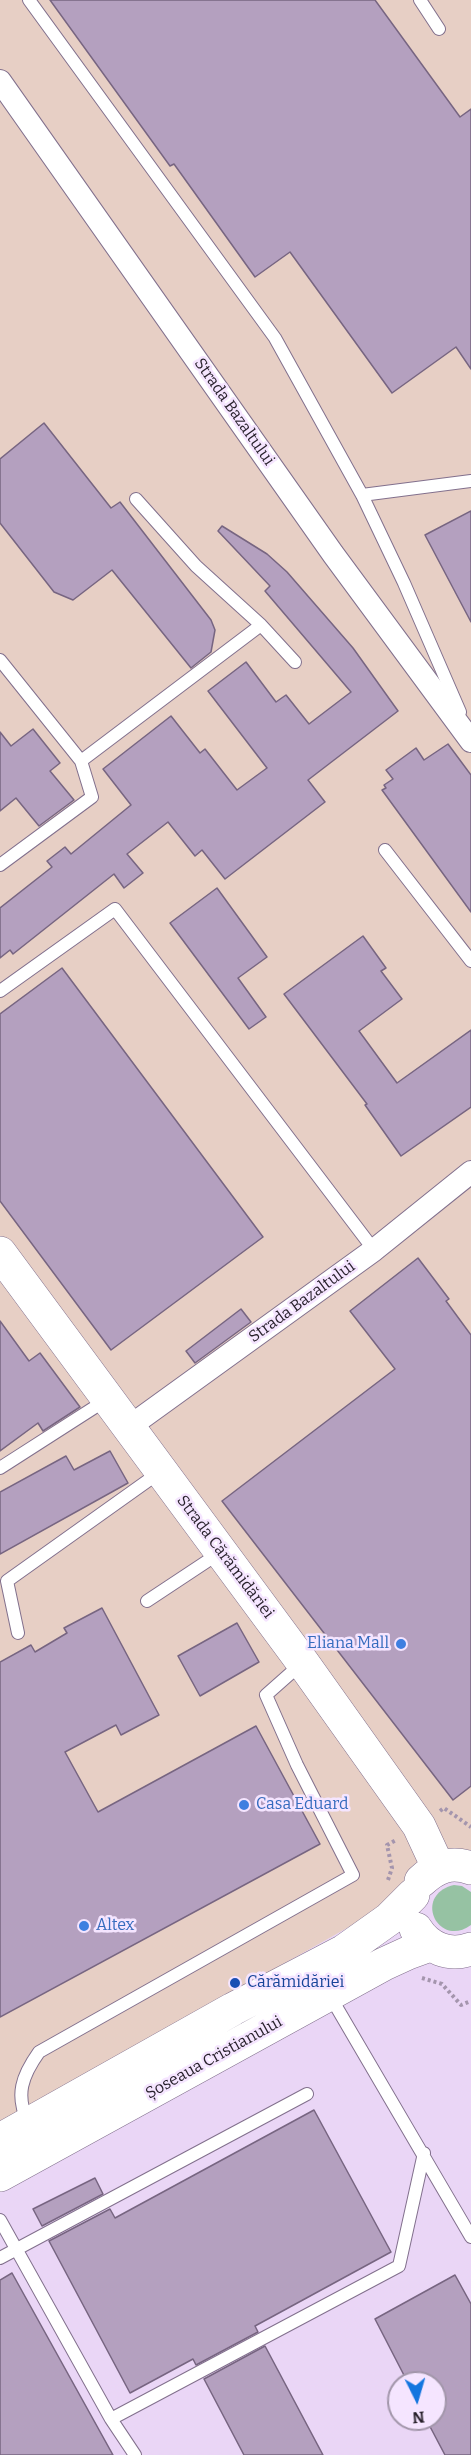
<!DOCTYPE html>
<meta charset="utf-8">
<style>
body{margin:0}
#map{position:relative;width:471px;height:2455px;overflow:hidden;background:#ead6f6;font-family:Bitter,serif}
canvas{display:block}
.north{position:absolute;left:387px;top:2371px;width:60px;height:60px;box-sizing:border-box;background:#f5e5ff;border:2px solid #a296aa;border-radius:50%;rotate:175deg;font-size:16px;font-weight:700;line-height:24px;text-align:center;color:#261f2a}
.north::after{content:'';display:block;margin:auto;width:21px;height:27px;background:#1476df;clip-path:polygon(50% 0,100% 100%,50% 72%,0 100%)}
</style>
<div id="map">
<canvas width="471" height="2455"></canvas>
<div class="north">N</div>
</div>
<script>
const ctx = document.querySelector('canvas').getContext('2d');
ctx.lineJoin = 'round';
function fillPath(path, color) { ctx.fillStyle = color; ctx.fill(path, 'evenodd'); }
function trace(path, color, width, dash) { ctx.strokeStyle = color; ctx.lineWidth = width; ctx.lineCap = dash ? 'butt' : 'round'; ctx.setLineDash(dash || []); ctx.stroke(path); }
function write(font, color, halo, rows, align = 'center') {
  ctx.font = font + ' Bitter,serif'; ctx.lineWidth = 5; ctx.setLineDash([]); ctx.textBaseline = 'middle'; ctx.strokeStyle = halo; ctx.fillStyle = color; for (const [text, x, y, turn = 0] of rows) {
    ctx.save(); ctx.translate(x, y); ctx.rotate((+turn || 0) * Math.PI / 180); ctx.textAlign = isNaN(turn) ? turn : align; if (halo) ctx.strokeText(text, 0, 0); ctx.fillText(text, 0, 0); ctx.restore();
  }
}
const industrial = new Path2D(`
 M 0,0 L 471,0 L 471,1858 L 0,2124 Z`);
const green = new Path2D(`
 M 454,1885 L 462,1886 L 471,1892 L 471,1925 C 438,1949 412,1895 454,1885 Z`);
const building = new Path2D(`
 M 50,0 L 375,0 L 460,117 L 471,109 L 471,369 L 456,347 L 392,393 L 290,252 L 255,277 L 174,164 L 170,166 Z
 M 44,423 L 111,508 L 120,502 L 211,620 L 215,630 L 211,652 L 191,668 L 112,570 L 73,600 L 54,592 L 0,523 L 0,459 Z
 M 471,511 L 471,622 L 425,535 Z
 M 222,526 L 267,554 L 287,572 L 353,648 L 398,711 L 308,780 L 325,802 L 225,879 L 202,850 L 195,856 L 168,822 L 127,854 L 143,873 L 124,888 L 114,874 L 13,954 L 10,950 L 0,958 L 0,908 L 52,867 L 47,861 L 65,847 L 71,854 L 131,805 L 103,769 L 171,716 L 200,753 L 205,749 L 237,790 L 267,768 L 208,691 L 246,662 L 276,702 L 286,695 L 309,724 L 351,692 L 265,591 L 270,586 L 218,531 Z
 M 33,729 L 60,763 L 50,771 L 74,800 L 39,826 L 16,798 L 0,811 L 0,732 L 11,746 Z
 M 448,744 L 471,775 L 471,912 L 382,790 L 386,788 L 384,785 L 393,779 L 386,770 L 416,748 L 424,760 Z
 M 217,888 L 267,957 L 238,978 L 266,1017 L 249,1029 L 170,923 Z
 M 363,936 L 386,968 L 381,971 L 402,999 L 359,1031 L 397,1083 L 471,1030 L 471,1107 L 401,1156 L 365,1105 L 367,1104 L 284,994 Z
 M 62,968 L 263,1237 L 111,1350 L 0,1201 L 0,1014 Z
 M 418,1258 L 449,1299 L 446,1301 L 471,1335 L 471,1786 L 453,1800 L 222,1501 L 395,1369 L 350,1311 Z
 M 241,1309 L 251,1322 L 195,1363 L 186,1351 Z
 M 0,1321 L 29,1361 L 40,1353 L 80,1407 L 43,1431 L 38,1423 L 0,1451 Z
 M 110,1451 L 128,1483 L 0,1554 L 0,1492 L 66,1456 L 74,1470 Z
 M 102,1608 L 159,1715 L 121,1735 L 116,1725 L 65,1752 L 98,1812 L 256,1726 L 320,1844 L 0,2017 L 0,1662 L 31,1645 L 35,1652 L 67,1633 L 64,1628 Z
 M 237,1623 L 259,1662 L 200,1696 L 178,1656 Z
 M 314,2110 L 391,2252 L 255,2326 L 258,2332 L 196,2365 L 193,2359 L 130,2393 L 49,2241 L 110,2209 L 115,2218 Z
 M 95,2178 L 103,2194 L 42,2226 L 33,2209 Z
 M 12,2273 L 113,2455 L 0,2455 L 0,2280 Z
 M 455,2275 L 471,2304 L 471,2455 L 445,2455 L 426,2419 L 435,2419 L 435,2383 L 408,2383 L 375,2319 Z
 M 265,2346 L 323,2455 L 244,2455 L 204,2379 Z`);
const path = new Path2D(`
 M 440,1811 L 444,1808 L 471,1827
 M 388,1880 L 392,1868 L 387,1845 L 396,1840
 M 422,1978 L 442,1984 L 461,2005 L 471,2001`);
const lane = new Path2D(`
 M 29,0 L 275,338 L 362,495 L 404,583 L 460,712
 M 420,0 L 439,29
 M 362,495 L 471,481
 M 136,499 L 196,566 L 261,625 L 295,662
 M 0,660 L 81,761 L 92,797 L 0,865
 M 81,761 L 261,625
 M 385,850 L 471,961
 M 0,991 L 115,909 L 374,1250
 M 0,1468 L 106,1400
 M 147,1601 L 221,1552
 M 18,1633 L 7,1581 L 160,1472
 M 330,1996 L 471,2237
 M 28,2122 C 15,2095 22,2076 39,2052 L 353,1875 L 297,1765 L 266,1695 L 301,1664
 M 0,2220 L 111,2419 L 135,2455
 M 0,2258 L 307,2094
 M 111,2419 L 399,2266 L 424,2153`);
const street = new Path2D(`
 M 0,81 L 333,554 L 471,741
 M 129,1427 L 374,1250 L 471,1172`);
const secondary = new Path2D(`
 M 0,1253 L 303,1663 L 419,1826 L 438,1867
 M 421,1881 C 436,1867 450,1861 471,1868
 M 416,1929 C 428,1948 449,1957 471,1949
 M 0,2140 L 233,2009 L 344,1951 L 389,1919 L 413,1895
 M 0,2175 L 384,1964 L 408,1953 L 430,1945`);
const markers = [
 [401,1644,6,"#3f7fe0"],
 [244,1805,6,"#3f7fe0"],
 [84,1926,6,"#3f7fe0"],
 [235,1983,6,"#1a4fb4"]
];
const streetNames = [
 ["Strada Bazaltului",234,412,55],
 ["Strada Bazaltului",302,1302,-36],
 ["Strada Cărămidăriei",225,1557,53],
 ["Șoseaua Cristianului",214,2058,-29]
];
const shopNames = [
 ["Eliana Mall",389,1644,"right"],
 ["Casa Eduard",256,1805],
 ["Altex",96,1926]
];
const transitNames = [
 ["Cărămidăriei",247,1983]
];
fillPath(industrial, '#e7cfc5');
fillPath(green, '#96c2a3');
fillPath(building, '#b4a0bf');
trace(building, '#776581', 1.5);
trace(lane, '#82708d', 14);
trace(street, '#82708d', 24);
trace(secondary, '#82708d', 34);
trace(path, '#a495ad', 4, [3, 3]);
trace(lane, '#fff', 12);
trace(street, '#fff', 22);
trace(secondary, '#fff', 33);
for (const [x, y, r, color] of markers) { const dot = new Path2D(); dot.arc(x, y, r, 0, 2 * Math.PI); ctx.fillStyle = color; ctx.fill(dot); trace(dot, '#f5e5ff', 2); }
write('16px', '#261f2a', '#f5e5ff', streetNames);
write('16px', '#366cbe', '#f5e5ff', shopNames, 'left');
write('16px', '#164399', '#f5e5ff', transitNames, 'left');
</script>
